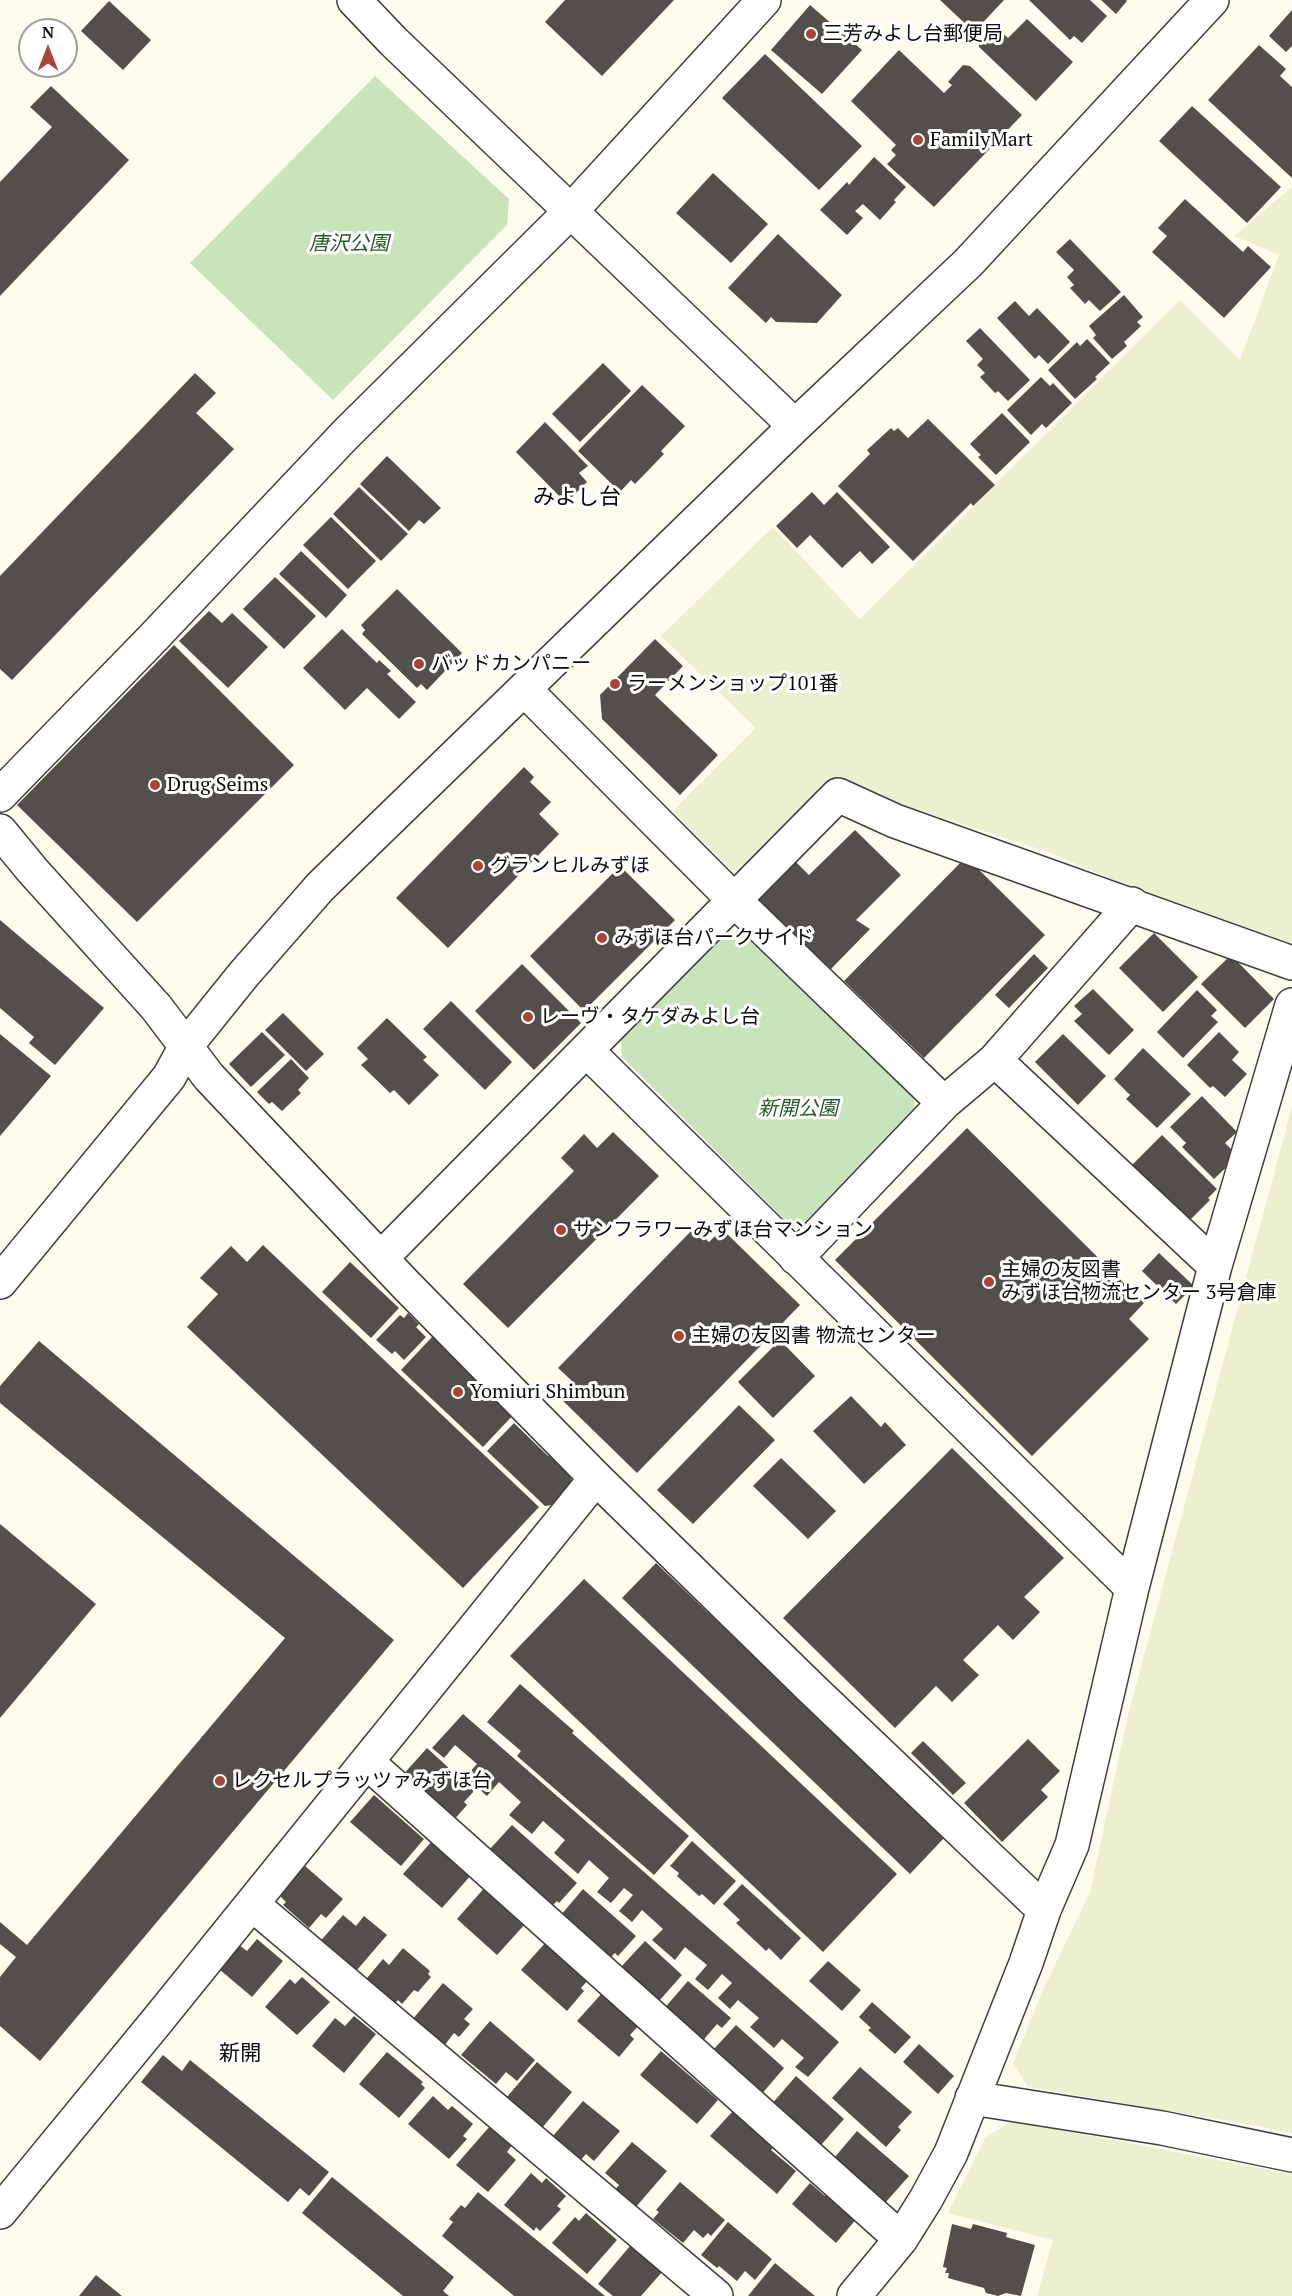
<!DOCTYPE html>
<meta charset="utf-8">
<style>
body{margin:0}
#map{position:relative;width:1292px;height:2296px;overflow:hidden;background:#fdfced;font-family:"PT Serif",serif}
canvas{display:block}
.north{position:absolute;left:18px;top:18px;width:60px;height:60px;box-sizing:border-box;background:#fff;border:2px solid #9e9e9e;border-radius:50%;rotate:0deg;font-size:16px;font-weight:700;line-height:24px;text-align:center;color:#0c0c0c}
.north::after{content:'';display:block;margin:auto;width:21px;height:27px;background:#aa4435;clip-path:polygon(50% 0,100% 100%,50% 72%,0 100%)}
</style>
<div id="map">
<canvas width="1292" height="2296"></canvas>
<div class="north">N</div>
</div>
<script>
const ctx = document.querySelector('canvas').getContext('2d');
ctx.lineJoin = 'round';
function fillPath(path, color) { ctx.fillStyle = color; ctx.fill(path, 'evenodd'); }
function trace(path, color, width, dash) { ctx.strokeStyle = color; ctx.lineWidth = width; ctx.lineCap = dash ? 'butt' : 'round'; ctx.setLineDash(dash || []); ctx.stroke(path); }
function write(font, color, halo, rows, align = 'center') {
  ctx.font = font + ' "PT Serif","Noto Sans JP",serif'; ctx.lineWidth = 6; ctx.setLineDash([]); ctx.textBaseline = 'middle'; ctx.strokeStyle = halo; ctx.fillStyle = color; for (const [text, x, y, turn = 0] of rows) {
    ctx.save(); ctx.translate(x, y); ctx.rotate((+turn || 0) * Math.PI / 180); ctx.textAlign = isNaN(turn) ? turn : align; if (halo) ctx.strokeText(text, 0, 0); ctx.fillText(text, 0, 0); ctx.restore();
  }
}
const farmland = new Path2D(`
 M 1292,187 L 1292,956 L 1048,852 L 833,782 L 741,870 L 731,870 L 673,811 L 756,728 L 661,636 L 773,527 L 860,619 L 1180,300 L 1240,360 L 1279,255 L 1234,236 Z
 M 1292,1107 L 1292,2134 L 1259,2126 L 1028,2087 L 1013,2063 L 1043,1990 L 1090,1892 L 1128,1715 Z
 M 1012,2121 L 1292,2174 L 1292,2296 L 1037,2296 L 1053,2240 L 948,2213 L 985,2138 Z`);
const green = new Path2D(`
 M 375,76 L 509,199 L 507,225 L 333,400 L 190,263 Z
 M 724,934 L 747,936 L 914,1097 L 915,1116 L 809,1225 L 790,1225 L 622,1057 L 621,1039 Z`);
const building = new Path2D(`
 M 565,0 L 674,0 L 602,76 L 545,22 Z
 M 940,0 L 1004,0 L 974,32 Z
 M 1029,0 L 1090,0 L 1107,16 L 1082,43 L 1074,36 L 1070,40 Z
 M 1101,0 L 1126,0 L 1127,1 L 1116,14 Z
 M 109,1 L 151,40 L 123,70 L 81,31 Z
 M 810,5 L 862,50 L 822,94 L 771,50 Z
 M 1292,10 L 1292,46 L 1286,52 L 1269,36 Z
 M 1027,19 L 1073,62 L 1036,101 L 979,47 L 979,42 L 992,28 L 997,28 L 1008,38 Z
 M 1259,45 L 1286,69 L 1280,76 L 1292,87 L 1292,178 L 1208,100 Z
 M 899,50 L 944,93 L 952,85 L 948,82 L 963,65 L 970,66 L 1022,115 L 934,207 L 887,164 L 896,155 L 891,150 L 896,145 L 851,101 Z
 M 765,54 L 862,146 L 819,190 L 722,98 Z
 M 51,86 L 129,160 L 0,296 L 0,182 L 52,127 L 30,107 Z
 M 1192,106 L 1281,187 L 1247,223 L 1159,141 Z
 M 874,157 L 906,187 L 894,200 L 896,202 L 880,220 L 863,204 L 855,211 L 863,218 L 847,235 L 820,210 L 847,182 L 849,185 Z
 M 713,173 L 768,224 L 731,263 L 676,213 Z
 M 1185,199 L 1243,252 L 1248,246 L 1271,267 L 1224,318 L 1152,252 L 1167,236 L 1158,228 Z
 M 778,234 L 842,295 L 817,323 L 776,322 L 771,317 L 766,323 L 728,288 Z
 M 1070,239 L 1121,292 L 1100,311 L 1089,300 L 1085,304 L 1070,288 L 1074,285 L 1067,277 L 1074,270 L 1056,252 Z
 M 1124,295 L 1143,317 L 1137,322 L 1141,326 L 1124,342 L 1127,346 L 1112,359 L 1093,338 L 1096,335 L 1089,326 Z
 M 1015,301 L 1029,316 L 1037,308 L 1070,342 L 1048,364 L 1039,355 L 1035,359 L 997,318 Z
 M 980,328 L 1030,380 L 1008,401 L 998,391 L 995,393 L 980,377 L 985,373 L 977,365 L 983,359 L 966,341 Z
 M 1087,339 L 1110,363 L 1095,377 L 1097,379 L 1075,399 L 1048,370 L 1077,342 L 1080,346 Z
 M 603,363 L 631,391 L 580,442 L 552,414 Z
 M 195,373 L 216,393 L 196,413 L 234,449 L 12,680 L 0,669 L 0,576 Z
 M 1041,377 L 1050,386 L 1053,383 L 1072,403 L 1046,428 L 1042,424 L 1031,435 L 1007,410 Z
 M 642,385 L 685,426 L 661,451 L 664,454 L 635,484 L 631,480 L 620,492 L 578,451 Z
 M 1002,413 L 1030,442 L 996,475 L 978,457 L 981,455 L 970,444 Z
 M 928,419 L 995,485 L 973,506 L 971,503 L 913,561 L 838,486 L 870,454 L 867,450 L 891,428 L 894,431 L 898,428 L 908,438 Z
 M 545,422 L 588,466 L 579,473 L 587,482 L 566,503 L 516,452 Z
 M 387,456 L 441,508 L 424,524 L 419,520 L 409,531 L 360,484 Z
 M 359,487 L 408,534 L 381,561 L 333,514 Z
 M 812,492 L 824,505 L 837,492 L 890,547 L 872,564 L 860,551 L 842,568 L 810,535 L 797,548 L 776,526 Z
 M 331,517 L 376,561 L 348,589 L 303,545 Z
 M 301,551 L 347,595 L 326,618 L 279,574 Z
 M 275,577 L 316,616 L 284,649 L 243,609 Z
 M 397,589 L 462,653 L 427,690 L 421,684 L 417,688 L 362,634 L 365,630 L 361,625 Z
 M 209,611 L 222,623 L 232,613 L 268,647 L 228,688 L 179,641 Z
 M 342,629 L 377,663 L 379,660 L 391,671 L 387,674 L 416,702 L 399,719 L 367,688 L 345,710 L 303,668 Z
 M 655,639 L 683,666 L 655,695 L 718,755 L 680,795 L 602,719 L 600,695 Z
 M 174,645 L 294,765 L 137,922 L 17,805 Z
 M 524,767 L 534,777 L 530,782 L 551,802 L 539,814 L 559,834 L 448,948 L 396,898 Z
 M 855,830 L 901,875 L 856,920 L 870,929 L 829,971 L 754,900 L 794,860 L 809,875 Z
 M 966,857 L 1045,935 L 924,1058 L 844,981 Z
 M 620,866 L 675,920 L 584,1011 L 530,956 Z
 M 0,920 L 104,1008 L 55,1065 L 29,1043 L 34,1037 L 0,1008 Z
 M 1154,933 L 1198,977 L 1163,1012 L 1119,968 Z
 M 1034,954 L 1048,968 L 1009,1008 L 995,995 Z
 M 1231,955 L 1274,999 L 1245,1028 L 1201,984 Z
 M 522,964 L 581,1023 L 534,1070 L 475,1011 Z
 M 1093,989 L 1134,1030 L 1109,1055 L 1074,1021 L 1082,1014 L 1074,1006 Z
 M 1197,990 L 1217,1010 L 1211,1016 L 1218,1022 L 1183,1058 L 1157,1032 Z
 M 451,1001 L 512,1062 L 485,1090 L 423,1029 Z
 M 283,1013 L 324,1054 L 306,1071 L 265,1030 Z
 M 387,1018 L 427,1057 L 423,1060 L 439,1075 L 409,1105 L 394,1090 L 390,1093 L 361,1065 L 368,1059 L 357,1048 Z
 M 262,1032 L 285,1055 L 251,1087 L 229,1064 Z
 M 1219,1032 L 1239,1052 L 1232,1060 L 1247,1074 L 1225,1097 L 1213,1086 L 1210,1088 L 1187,1065 Z
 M 0,1034 L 51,1076 L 0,1136 Z
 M 1063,1034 L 1106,1076 L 1078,1105 L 1035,1062 Z
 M 1143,1048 L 1191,1094 L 1157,1128 L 1126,1099 L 1130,1095 L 1114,1079 Z
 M 291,1059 L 309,1078 L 298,1090 L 301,1093 L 282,1111 L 272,1102 L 269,1104 L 257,1092 Z
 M 1202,1096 L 1237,1132 L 1225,1143 L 1233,1151 L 1229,1156 L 1233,1161 L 1214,1179 L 1182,1147 L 1186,1143 L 1170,1127 Z
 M 967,1128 L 1144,1303 L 1129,1319 L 1149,1339 L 1032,1456 L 835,1260 Z
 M 613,1132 L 659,1176 L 508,1328 L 463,1284 L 574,1171 L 561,1158 L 584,1134 L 597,1148 Z
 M 1162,1135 L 1217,1189 L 1208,1198 L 1210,1200 L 1189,1221 L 1132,1165 Z
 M 694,1228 L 709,1242 L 722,1229 L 800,1305 L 637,1473 L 558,1396 L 572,1381 L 558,1368 Z
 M 263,1245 L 539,1507 L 463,1588 L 187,1327 L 218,1294 L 200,1278 L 231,1246 L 247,1262 Z
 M 1159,1253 L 1194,1286 L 1176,1304 L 1142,1271 Z
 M 350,1262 L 399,1308 L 371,1338 L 322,1292 Z
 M 408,1313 L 419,1324 L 416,1327 L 426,1337 L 404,1360 L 395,1351 L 392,1354 L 376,1340 L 400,1315 L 404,1318 Z
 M 433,1336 L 515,1413 L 483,1447 L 401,1370 Z
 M 780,1340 L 815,1376 L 773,1418 L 738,1382 Z
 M 39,1341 L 394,1640 L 40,2061 L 0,2026 L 0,1977 L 16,1957 L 0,1944 L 0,1922 L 27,1945 L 285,1638 L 0,1403 L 0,1386 Z
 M 851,1396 L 881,1427 L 885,1422 L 906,1445 L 864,1484 L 813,1431 Z
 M 739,1405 L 775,1440 L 693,1524 L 657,1490 Z
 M 514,1423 L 548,1456 L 552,1452 L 572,1471 L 571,1486 L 552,1505 L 545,1506 L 487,1451 Z
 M 952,1448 L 1064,1558 L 1024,1597 L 1040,1612 L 1013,1640 L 998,1625 L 963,1660 L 979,1675 L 952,1702 L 936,1686 L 895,1728 L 783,1618 Z
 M 781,1458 L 836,1511 L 808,1539 L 753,1486 Z
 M 0,1524 L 96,1604 L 0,1718 Z
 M 656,1563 L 944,1838 L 910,1874 L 622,1598 Z
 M 584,1579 L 897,1874 L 823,1952 L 510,1656 Z
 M 520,1684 L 574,1731 L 572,1733 L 689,1836 L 654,1875 L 517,1756 L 521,1751 L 487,1722 Z
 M 463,1714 L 839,2042 L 808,2077 L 795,2067 L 804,2058 L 782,2039 L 774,2048 L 750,2027 L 759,2018 L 738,2000 L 730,2009 L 718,1998 L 732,1983 L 722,1974 L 708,1990 L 695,1979 L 707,1965 L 685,1947 L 675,1960 L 652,1940 L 663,1929 L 642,1910 L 632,1922 L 619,1911 L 633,1895 L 624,1888 L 611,1903 L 597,1892 L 609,1878 L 589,1860 L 578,1874 L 554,1853 L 565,1840 L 543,1821 L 532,1834 L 509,1815 L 521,1802 L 499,1782 L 487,1796 L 465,1777 L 477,1764 L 455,1745 L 444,1758 L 432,1748 Z
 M 1028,1739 L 1060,1771 L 1041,1790 L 1048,1797 L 1002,1842 L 964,1803 Z
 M 923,1741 L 966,1783 L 953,1795 L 911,1753 Z
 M 427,1748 L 474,1791 L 464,1802 L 467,1805 L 452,1822 L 401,1777 Z
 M 374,1795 L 424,1839 L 401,1866 L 350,1822 Z
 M 512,1825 L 577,1883 L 559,1903 L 557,1901 L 551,1907 L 489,1850 Z
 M 432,1841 L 472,1874 L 442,1908 L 403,1874 Z
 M 692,1841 L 736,1881 L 714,1905 L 702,1894 L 699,1896 L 677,1876 L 679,1873 L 670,1866 Z
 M 305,1866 L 343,1899 L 326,1918 L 321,1914 L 309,1928 L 283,1905 L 286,1902 L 279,1895 Z
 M 742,1884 L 801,1938 L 781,1960 L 769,1948 L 766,1951 L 736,1923 L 740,1920 L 723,1904 Z
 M 486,1886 L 526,1923 L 497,1955 L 457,1919 Z
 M 583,1889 L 636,1936 L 618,1956 L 615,1953 L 610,1958 L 561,1915 Z
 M 343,1915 L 356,1926 L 364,1916 L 387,1935 L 357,1970 L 340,1957 L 336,1960 L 318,1944 Z
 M 257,1939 L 283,1961 L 252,1997 L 219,1969 L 239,1945 L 247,1951 Z
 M 645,1941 L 682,1975 L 659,2001 L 621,1967 Z
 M 546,1942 L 589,1979 L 581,1988 L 584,1991 L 567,2011 L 521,1970 Z
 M 403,1948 L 430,1971 L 428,1974 L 431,1977 L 418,1992 L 414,1990 L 402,2004 L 398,2000 L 391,2008 L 362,1984 L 383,1959 L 389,1965 Z
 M 828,1961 L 861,1990 L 842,2011 L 809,1981 Z
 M 302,1977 L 330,2002 L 297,2035 L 265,2007 L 290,1979 L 295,1984 Z
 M 688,1981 L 731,2018 L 722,2028 L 717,2024 L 700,2044 L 662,2011 Z
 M 443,1983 L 473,2009 L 464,2019 L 470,2024 L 459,2037 L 454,2033 L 444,2046 L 412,2020 Z
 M 603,1992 L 640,2024 L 630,2035 L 634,2039 L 619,2057 L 577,2021 Z
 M 872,2002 L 911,2037 L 895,2054 L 868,2030 L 871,2028 L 859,2017 Z
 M 354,2016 L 376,2034 L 344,2073 L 312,2046 L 335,2018 L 345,2026 Z
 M 490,2021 L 535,2060 L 517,2081 L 506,2072 L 496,2084 L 461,2055 Z
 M 736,2025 L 784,2068 L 760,2096 L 713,2050 Z
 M 919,2044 L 954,2076 L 938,2094 L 903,2062 Z
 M 661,2051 L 718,2100 L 697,2124 L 640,2075 Z
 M 387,2052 L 423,2082 L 421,2084 L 425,2088 L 399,2118 L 359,2084 Z
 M 163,2055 L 182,2071 L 190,2060 L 329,2172 L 309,2196 L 300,2188 L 288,2202 L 141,2082 Z
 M 537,2062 L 572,2092 L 542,2128 L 536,2123 L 534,2126 L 506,2098 Z
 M 860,2067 L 912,2112 L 898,2127 L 901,2130 L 886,2147 L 832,2098 Z
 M 796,2076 L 844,2119 L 821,2145 L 771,2105 Z
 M 433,2096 L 448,2110 L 452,2106 L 473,2124 L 463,2136 L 467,2139 L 449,2159 L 408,2124 Z
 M 583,2101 L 620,2131 L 594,2161 L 586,2154 L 578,2163 L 567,2153 L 569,2150 L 553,2136 Z
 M 733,2111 L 774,2147 L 771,2150 L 796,2171 L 777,2194 L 710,2136 Z
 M 490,2126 L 512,2145 L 507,2152 L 516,2160 L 488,2192 L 456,2165 Z
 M 857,2131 L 909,2176 L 885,2203 L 834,2158 Z
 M 632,2142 L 667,2171 L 635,2208 L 615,2190 L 619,2185 L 605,2173 Z
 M 531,2173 L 542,2183 L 546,2178 L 566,2196 L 557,2206 L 561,2209 L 540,2231 L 536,2227 L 534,2231 L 504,2205 Z
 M 332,2177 L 454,2277 L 443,2291 L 449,2296 L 403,2296 L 302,2213 Z
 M 680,2182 L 725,2220 L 711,2236 L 708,2233 L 703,2238 L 694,2230 L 683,2243 L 653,2219 L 659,2212 L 656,2210 Z
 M 810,2183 L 825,2196 L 829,2191 L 858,2217 L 836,2243 L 792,2204 Z
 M 478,2192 L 605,2296 L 514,2296 L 442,2236 L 453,2222 L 449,2219 L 461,2205 L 465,2208 Z
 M 586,2213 L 617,2240 L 587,2274 L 552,2243 L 575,2217 L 579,2221 Z
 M 728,2222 L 772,2259 L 755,2280 L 745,2271 L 737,2281 L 719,2266 L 717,2268 L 701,2255 Z
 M 952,2224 L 971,2229 L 973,2224 L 1007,2233 L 1006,2237 L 1035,2245 L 1021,2296 L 1006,2293 L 998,2296 L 986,2293 L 984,2288 L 948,2278 L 949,2273 L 945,2273 L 947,2268 L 943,2267 Z
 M 630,2246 L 662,2272 L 641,2296 L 613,2296 L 598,2284 Z
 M 775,2263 L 815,2296 L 748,2296 Z
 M 96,2275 L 122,2296 L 79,2296 Z`);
const minor = new Path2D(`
 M 354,0 L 393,41 L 795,426
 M 524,689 L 734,900 L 944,1103
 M 0,795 L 152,639 L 345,435 L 571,211 L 764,0
 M 0,831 L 33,871 L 156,1007 L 209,1077 L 406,1285 L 596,1478 L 812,1689 L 1044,1910
 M 587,1051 L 1132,1588
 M 995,1060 L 1215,1266
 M 381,1258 L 838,795 L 895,821 L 1292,963
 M 796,1258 L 944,1103 L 995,1060 L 1132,904
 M 0,1282 L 169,1077 L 186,1046 L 244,974 L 320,887 L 795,426 L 968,263 L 1212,0
 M 367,1762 L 901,2239
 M 252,1904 L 716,2296
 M 972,2098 L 1162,2128 L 1292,2155
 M 0,2212 L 157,2021 L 596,1478
 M 854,2296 L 901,2239 L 926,2199 L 951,2153 L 1026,1963 L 1044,1910 L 1072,1845 L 1132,1588 L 1215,1266 L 1292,1005`);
const markers = [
 [811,34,6,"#aa4435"],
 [918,140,6,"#aa4435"],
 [419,664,6,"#aa4435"],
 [615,684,6,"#aa4435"],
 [155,785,6,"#aa4435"],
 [478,866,6,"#aa4435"],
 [602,938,6,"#aa4435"],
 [528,1017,6,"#aa4435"],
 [561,1230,6,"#aa4435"],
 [989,1282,6,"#aa4435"],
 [679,1336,6,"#aa4435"],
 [458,1392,6,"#aa4435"],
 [220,1781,6,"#aa4435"]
];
const poiNames = [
 ["三芳みよし台郵便局",823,34],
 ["FamilyMart",930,140],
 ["バッドカンパニー",431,664],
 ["ラーメンショップ101番",627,684],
 ["Drug Seims",167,785],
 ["グランヒルみずほ",490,866],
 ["みずほ台パークサイド",614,938],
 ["レーヴ・タケダみよし台",540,1017],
 ["サンフラワーみずほ台マンション",573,1230],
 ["主婦の友図書",1001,1270],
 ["みずほ台物流センター 3号倉庫",1001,1293],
 ["主婦の友図書 物流センター",691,1336],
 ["Yomiuri Shimbun",470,1392],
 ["レクセルプラッツァみずほ台",232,1781]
];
const parkNames = [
 ["唐沢公園",349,244],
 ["新開公園",798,1109]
];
const neighbourhoodNames = [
 ["新開",240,2054]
];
const quarterNames = [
 ["みよし台",577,498]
];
fillPath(farmland, '#edf0d0');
fillPath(green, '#c9e3bb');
fillPath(building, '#534f4a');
trace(minor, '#3f3f3f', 36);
trace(minor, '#fff', 33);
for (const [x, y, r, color] of markers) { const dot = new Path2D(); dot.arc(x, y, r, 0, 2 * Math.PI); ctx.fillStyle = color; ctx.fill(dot); trace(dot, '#fff', 2); }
write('20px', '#0c0c0c', '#fff', poiNames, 'left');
write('italic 20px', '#265b25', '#fff', parkNames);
write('21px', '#0c0c0c', '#fff', neighbourhoodNames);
write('22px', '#0c0c0c', '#fff', quarterNames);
</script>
